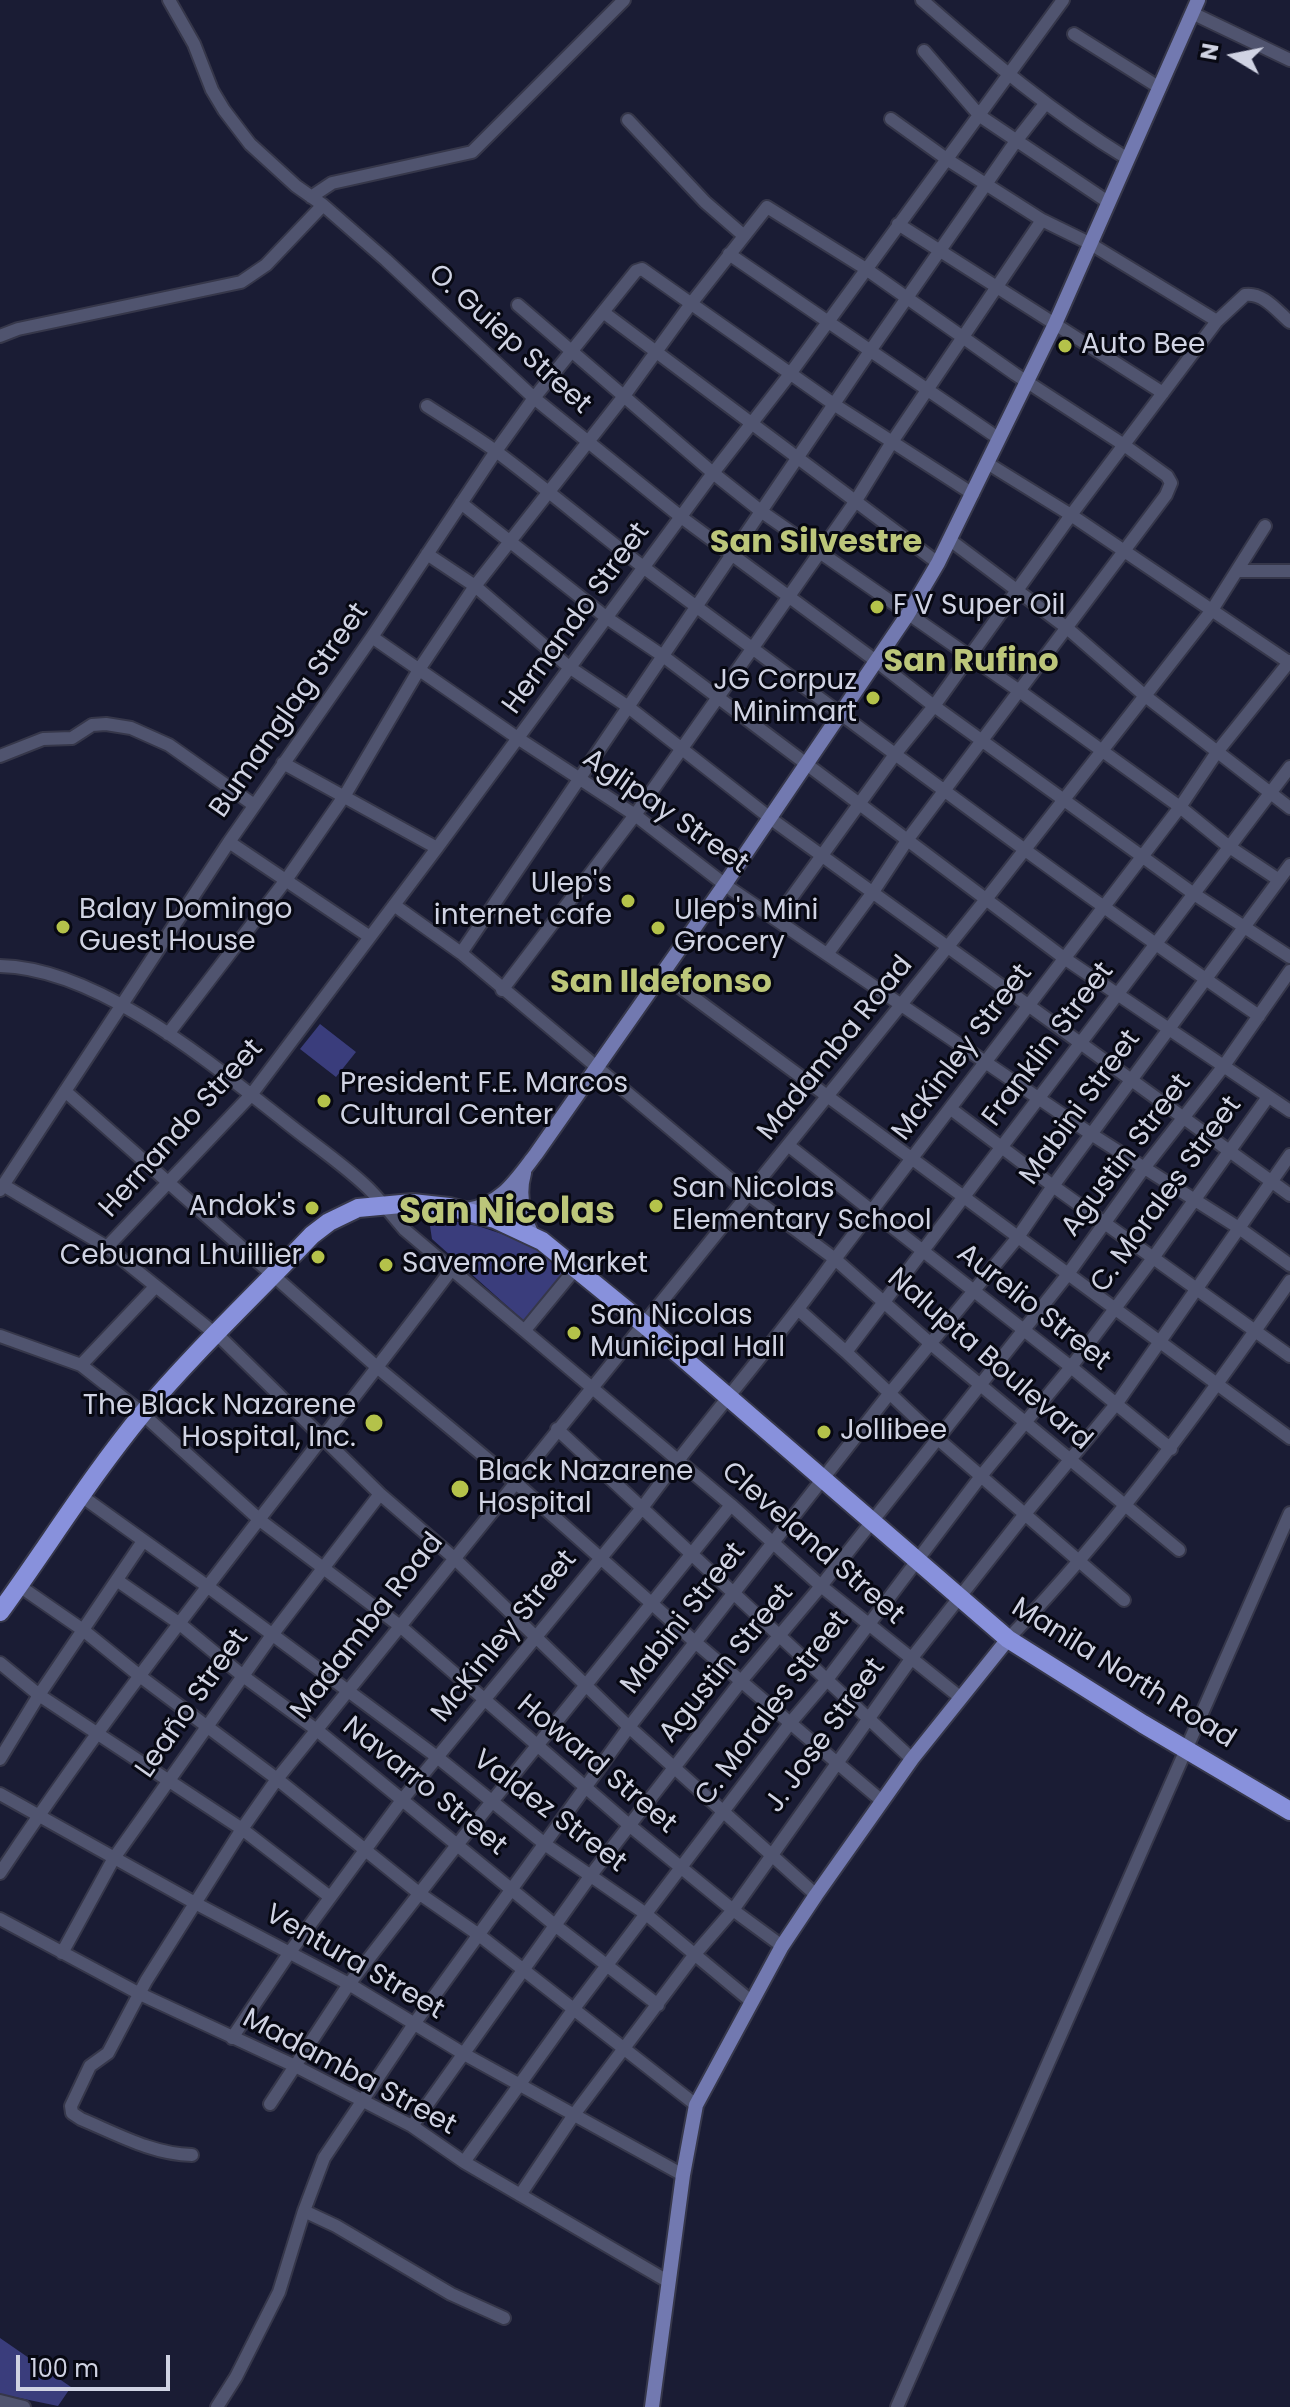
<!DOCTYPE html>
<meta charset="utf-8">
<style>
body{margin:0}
#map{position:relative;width:1290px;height:2407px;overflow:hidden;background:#1a1c34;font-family:Poppins,sans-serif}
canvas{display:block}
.north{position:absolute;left:1194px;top:16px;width:80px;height:80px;-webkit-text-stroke:6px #070812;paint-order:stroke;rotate:280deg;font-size:22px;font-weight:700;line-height:32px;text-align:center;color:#d0d3e3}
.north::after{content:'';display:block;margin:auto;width:28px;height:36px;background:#d0d3e3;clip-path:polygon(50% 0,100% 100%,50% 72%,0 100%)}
.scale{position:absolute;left:16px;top:2355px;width:154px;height:36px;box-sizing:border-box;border:4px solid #d0d3e3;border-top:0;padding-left:10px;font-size:24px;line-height:28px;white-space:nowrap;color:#d0d3e3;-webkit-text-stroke:6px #070812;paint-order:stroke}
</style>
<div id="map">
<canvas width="1290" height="2407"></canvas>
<div class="north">N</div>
<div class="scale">100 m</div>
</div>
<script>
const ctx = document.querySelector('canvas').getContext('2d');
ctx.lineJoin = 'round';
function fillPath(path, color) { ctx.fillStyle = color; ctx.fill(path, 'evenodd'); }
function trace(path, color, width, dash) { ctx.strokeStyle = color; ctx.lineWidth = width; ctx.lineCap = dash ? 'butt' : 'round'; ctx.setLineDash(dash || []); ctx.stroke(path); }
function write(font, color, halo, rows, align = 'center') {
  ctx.font = font + ' Poppins,sans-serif'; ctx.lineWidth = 6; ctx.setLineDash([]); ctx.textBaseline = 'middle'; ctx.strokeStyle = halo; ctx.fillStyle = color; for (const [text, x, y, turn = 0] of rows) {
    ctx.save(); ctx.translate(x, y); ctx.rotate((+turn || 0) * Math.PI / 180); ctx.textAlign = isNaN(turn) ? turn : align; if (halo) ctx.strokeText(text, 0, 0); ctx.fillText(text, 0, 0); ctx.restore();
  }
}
const green = new Path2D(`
 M 320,1024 L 356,1052 L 336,1077 L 300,1049 Z
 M 440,1218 L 481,1227 L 535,1245 L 569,1271 L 524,1321 L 432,1239 L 430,1226 Z
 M 0,2338 L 71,2387 L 58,2406 L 0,2394 Z`);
const minor = new Path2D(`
 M 169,0 L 194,44 L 212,90 L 224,110 L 250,144 L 296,186 L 323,205 L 386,260 L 534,398 L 681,517 L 876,661 L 934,706 L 1194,894 L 1290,957
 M 922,0 C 989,59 1051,112 1128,159
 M 1192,13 L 1290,60
 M 1074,34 L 1160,88
 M 924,51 L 980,116 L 1108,202
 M 891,119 L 948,160 L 1042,220 L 1089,243 L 1217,321
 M 628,120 L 705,202 L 743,235
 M 311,197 L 332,183 L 472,152 L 624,0
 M 898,224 L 1163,393
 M 729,254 L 998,438
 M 518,305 L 713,473 L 762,512 L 1018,690 L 1180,807 L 1228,846 L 1279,880
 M 603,312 L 938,563
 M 0,336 L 18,329 L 241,282 L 266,265 L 323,205
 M 427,406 C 450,421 475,436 497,452 C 552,493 604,538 659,579 C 858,726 1055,876 1259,1016
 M 987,463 L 1071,515 L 1290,663
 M 461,503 L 607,618 L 663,656 L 1064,958 L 1290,1111
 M 950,540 L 1067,628 L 1144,695 L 1290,808
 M 427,554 L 475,586 L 569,667 L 627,706 L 774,821 L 1290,1195
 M 1237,571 L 1290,571
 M 372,637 L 519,739 L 635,815 L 728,887 L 1091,1134 L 1239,1228 L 1290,1265
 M 0,756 L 43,739 L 72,738 L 92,725 L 106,724 L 131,728 L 169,745 L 254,805
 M 283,763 L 437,848
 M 229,842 L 370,937
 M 394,905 L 461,953 L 749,1195 L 835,1259 L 931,1344 L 1179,1550
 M 776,919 L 896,753 L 934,706 L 1071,515 L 1217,321 L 1245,295 C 1263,292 1277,311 1290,322
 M 461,953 L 870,351 L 1016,141 L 1045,104
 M 0,966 C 97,968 208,1061 282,1119 C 310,1142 342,1163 368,1188 C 381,1201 393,1216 405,1230 L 731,1505 L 821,1586 L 961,1698
 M 662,974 L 1290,1438
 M 502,990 L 635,815 L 752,649 L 855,502 L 892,442 L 1042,220
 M 168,1034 L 286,880 L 345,795 L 420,668 L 475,586 L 624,396 L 690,305 L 767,207 L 866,269 L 1015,374 L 1124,445 L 1167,476 L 1171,483 L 1166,495 L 908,839 L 873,892 L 828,953
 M 65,1091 L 378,1368 L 515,1482 L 695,1642 L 882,1801
 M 951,1109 L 1053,1186 L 1290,1356
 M 789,1146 L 1071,1367 L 1171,1449
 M 3,1185 L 107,1247 L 223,1340 L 380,1494 L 454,1558 L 629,1727 L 816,1895
 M 0,1190 L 229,842 L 372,637 L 496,451 L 534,398 L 636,271 L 642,269 L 835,405 L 973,494
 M 107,1247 L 251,1095 L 437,848 L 713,473 L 790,374 L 1063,0
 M 799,1310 L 846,1352 L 938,1439 L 1124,1600
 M 525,1330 L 576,1268
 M 0,1336 L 81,1365 L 136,1408 L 261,1521 L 400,1626 L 629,1825 L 733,1910 L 782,1946
 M 846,1352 L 1290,767
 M 81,1365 L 155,1287
 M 557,1429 L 912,1759
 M 80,1495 L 207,1586 L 437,1757 L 546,1845 L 646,1914 L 752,2002
 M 118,1581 L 180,1624 L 243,1676 L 318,1731 L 556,1926 L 658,2005
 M 18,1585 L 83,1630 L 141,1677 L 277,1779 L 420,1894 L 479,1935 L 696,2105
 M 1008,1639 C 1114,1529 1203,1406 1290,1281
 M 0,1663 L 39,1695 L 242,1829 L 330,1897
 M 0,1759 L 39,1695 L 143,1541
 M 0,1794 L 195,1903 L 349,1984 L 464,2054 L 683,2175
 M 0,1873 C 139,1664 301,1470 452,1269
 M 0,1919 L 140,1994 L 295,2066 L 412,2126 L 464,2162 L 669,2282
 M 62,1953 L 114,1858 L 272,1635 L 380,1494
 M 232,2038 L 290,1952 L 402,1800 L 642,1508 C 704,1423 774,1345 835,1259 L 1180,807 L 1217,752 L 1290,661
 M 270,2104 L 349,1984 L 457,1845 L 731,1505
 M 412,2126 L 591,1875 L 742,1680 L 821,1586 L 1068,1274 L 1144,1168 L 1223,1067 L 1290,971
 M 192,2155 C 152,2154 117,2134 81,2119 L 72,2113 L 71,2106 L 90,2066 L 108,2053 L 146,1981 L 242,1829 L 277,1779 L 987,898 L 1212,610 L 1265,526
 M 464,2162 L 573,2010 L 791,1722 L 826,1681 L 981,1476 L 1071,1367 L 1153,1258 L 1268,1097
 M 520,2195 L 573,2116 L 695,1954 L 733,1910 L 911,1659 L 1025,1514 L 1117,1403 L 1290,1155
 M 304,2211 L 336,2226 L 451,2294 L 504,2318
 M 0,2401 L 24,2407
 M 217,2407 L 236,2377 L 279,2292 L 304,2211 L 324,2158 L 414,2024 L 629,1727 L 889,1394 L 1018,1237 L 1053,1186 L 1290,865
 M 897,2407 L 1290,1513`);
const major = new Path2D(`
 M 524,1173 C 518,1194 523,1216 532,1235
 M 467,1210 C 501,1205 516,1180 536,1154 L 725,884 L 908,614 L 938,563 L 1055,324 L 1198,0
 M 652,2407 L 683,2175 L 696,2105 L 782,1946 L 816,1895 L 912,1759 L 1008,1639`);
const highway = new Path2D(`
 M 0,1612 C 48,1546 91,1476 143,1413 C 196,1350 256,1294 312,1235 L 329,1222 L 358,1208 L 412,1203 L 449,1207 L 495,1219 L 542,1241 L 645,1325 L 1008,1639 L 1143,1724 L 1290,1811`);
const markers = [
 [1065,346,8,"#b4c24a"],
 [877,607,8,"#b4c24a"],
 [873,698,8,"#b4c24a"],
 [628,901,8,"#b4c24a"],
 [63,927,8,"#b4c24a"],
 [658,928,8,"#b4c24a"],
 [324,1101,8,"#b4c24a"],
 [656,1206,8,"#b4c24a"],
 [312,1208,8,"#b4c24a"],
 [318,1257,8,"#b4c24a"],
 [386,1265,8,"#b4c24a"],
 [574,1333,8,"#b4c24a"],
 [374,1423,10,"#b4c24a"],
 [824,1432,8,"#b4c24a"],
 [460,1489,10,"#b4c24a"]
];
const streetNames = [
 ["O. Guiep Street",509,340,42],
 ["Hernando Street",577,619,-54],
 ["Bumanglag Street",290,711,-55],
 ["Aglipay Street",665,812,35],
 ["Franklin Street",1049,1045,-53],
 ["Madamba Road",836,1049,-51],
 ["McKinley Street",963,1053,-53],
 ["Mabini Street",1081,1108,-54],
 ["Hernando Street",182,1129,-48],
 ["Agustin Street",1127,1156,-53],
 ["C. Morales Street",1167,1195,-54],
 ["Aurelio Street",1033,1308,38],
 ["Nalupta Boulevard",989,1360,41],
 ["Cleveland Street",812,1544,41],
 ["Mabini Street",684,1619,-52],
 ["Madamba Road",368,1627,-52],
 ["McKinley Street",505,1637,-51],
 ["Agustin Street",727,1664,-51],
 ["Manila North Road",1123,1674,32],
 ["Leaño Street",193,1704,-55],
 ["C. Morales Street",773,1709,-53],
 ["J. Jose Street",826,1736,-54],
 ["Howard Street",596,1765,40],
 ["Navarro Street",424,1787,39],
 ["Valdez Street",549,1812,37],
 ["Ventura Street",354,1963,30],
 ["Madamba Street",349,2073,28]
];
const poiNames = [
 ["Auto Bee",1081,346],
 ["F V Super Oil",893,607],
 ["JG Corpuz",857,682,"right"],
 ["Minimart",857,714,"right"],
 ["Ulep's",612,885,"right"],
 ["internet cafe",612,917,"right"],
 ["Balay Domingo",79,911],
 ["Guest House",79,943],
 ["Ulep's Mini",674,912],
 ["Grocery",674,944],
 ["President F.E. Marcos",340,1085],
 ["Cultural Center",340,1117],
 ["San Nicolas",672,1190],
 ["Elementary School",672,1222],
 ["Andok's",296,1208,"right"],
 ["Cebuana Lhuillier",302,1257,"right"],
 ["Savemore Market",402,1265],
 ["San Nicolas",590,1317],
 ["Municipal Hall",590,1349],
 ["The Black Nazarene",356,1407,"right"],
 ["Hospital, Inc.",356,1439,"right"],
 ["Jollibee",840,1432],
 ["Black Nazarene",478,1473],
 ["Hospital",478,1505]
];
const quarterNames = [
 ["San Silvestre",816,544],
 ["San Rufino",971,663],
 ["San Ildefonso",661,984]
];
const districtNames = [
 ["San Nicolas",507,1214]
];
fillPath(green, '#3a3d7c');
trace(minor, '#36374a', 16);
trace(major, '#36374a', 18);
trace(highway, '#36374a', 22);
trace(minor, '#50546f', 12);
trace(major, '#7279b0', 14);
trace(highway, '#8891dc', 18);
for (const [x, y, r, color] of markers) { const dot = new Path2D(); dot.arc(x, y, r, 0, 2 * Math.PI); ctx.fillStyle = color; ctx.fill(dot); trace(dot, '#070812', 3); }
write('28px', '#d0d3e3', '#070812', streetNames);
write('28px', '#d0d3e3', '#070812', poiNames, 'left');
write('bold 32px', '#bcc67a', '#070812', quarterNames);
write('bold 36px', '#bcc67a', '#070812', districtNames);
</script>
